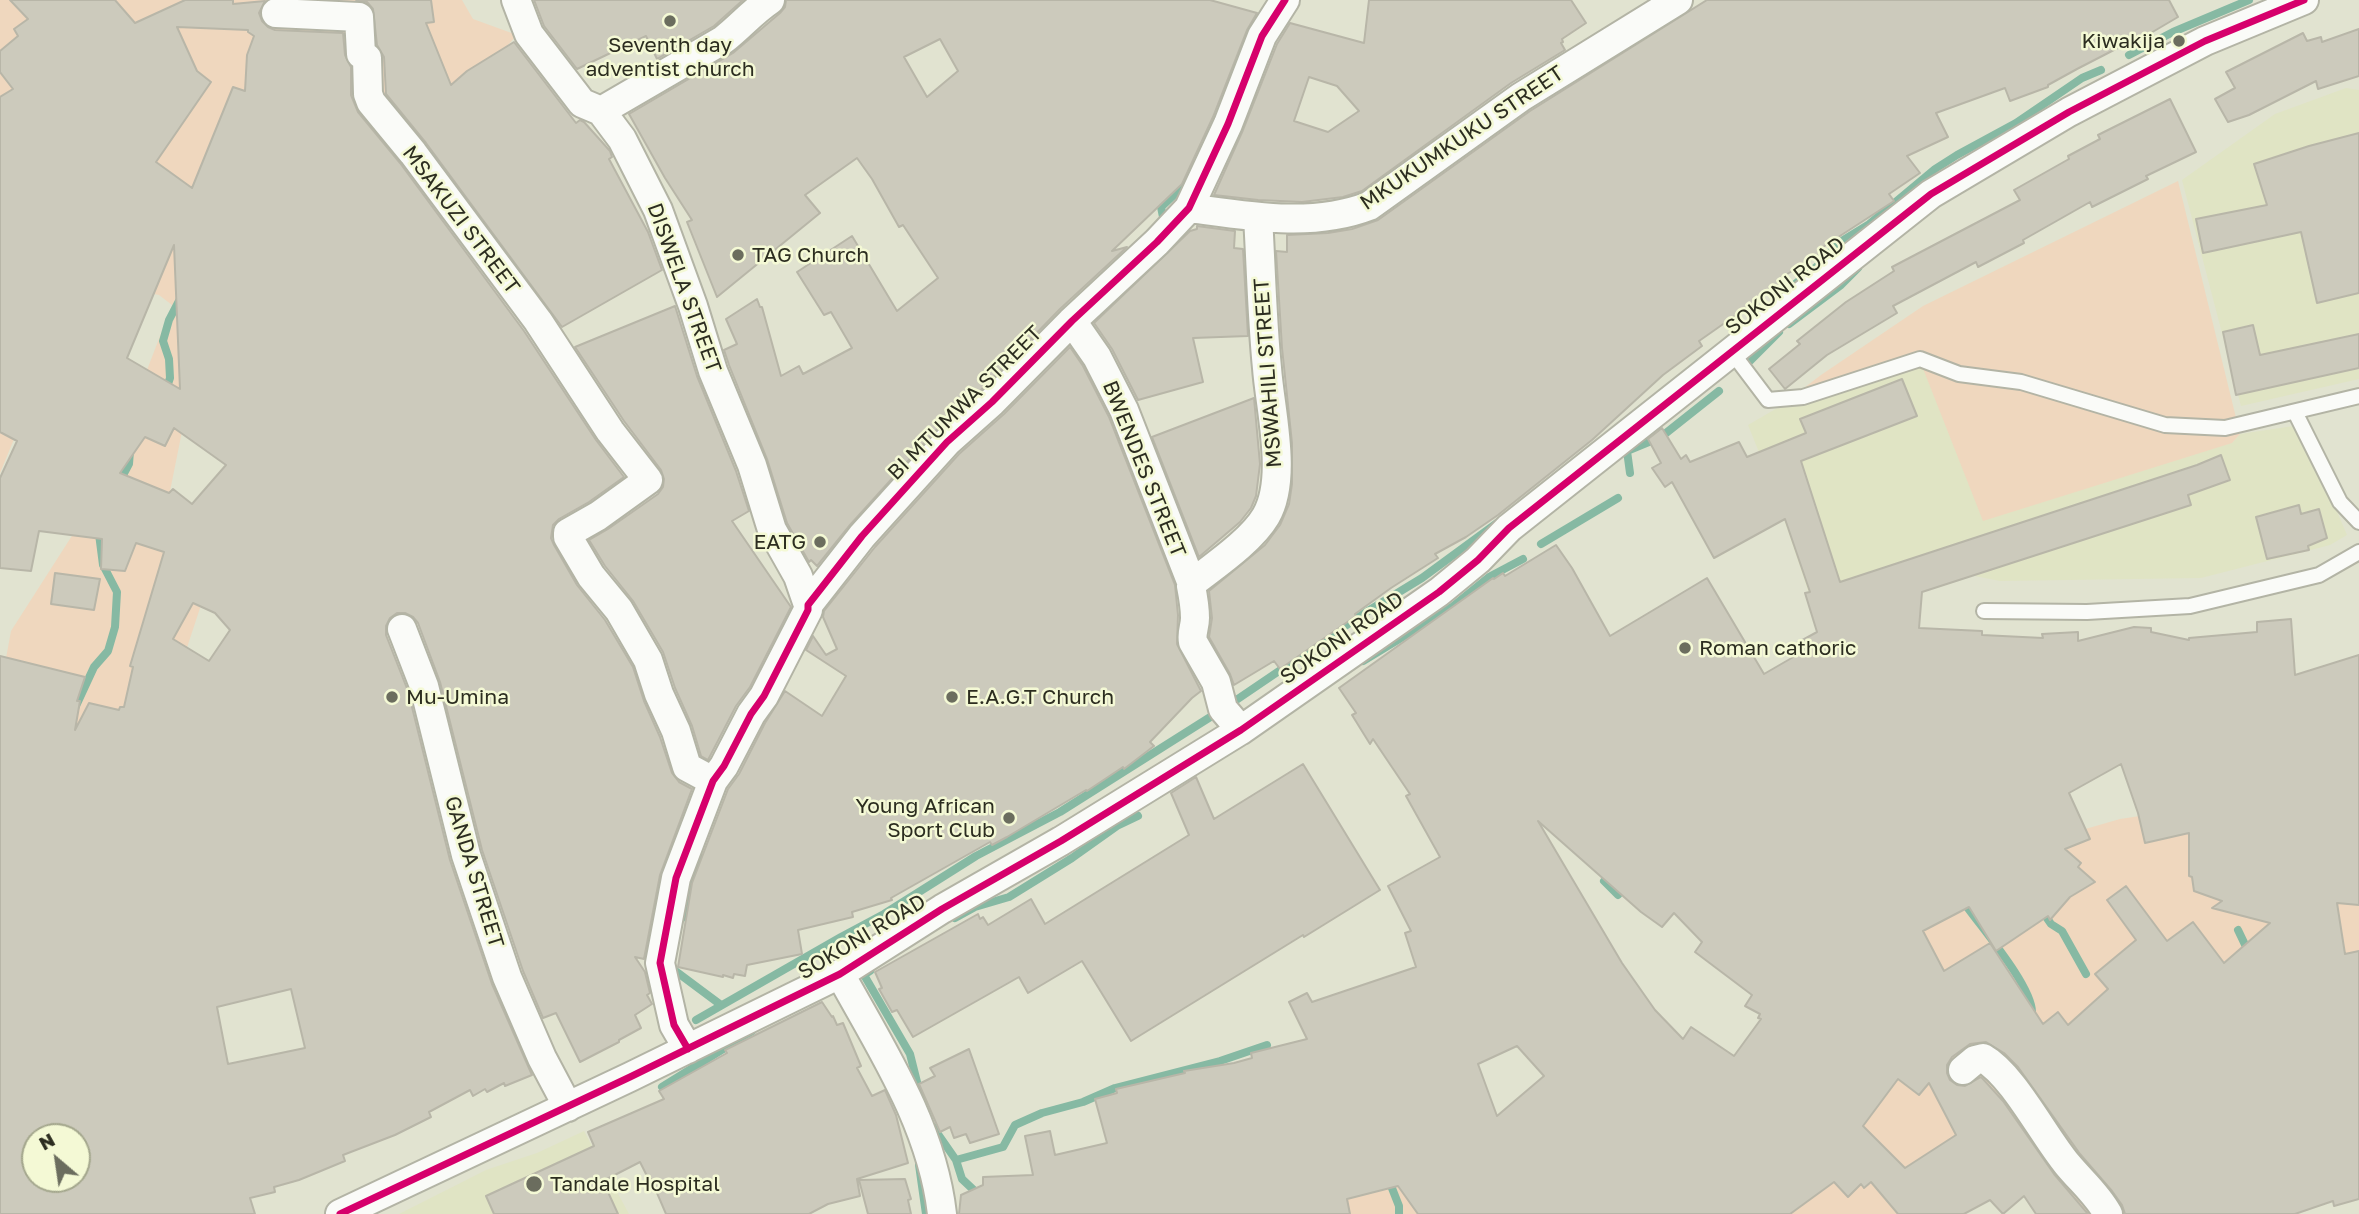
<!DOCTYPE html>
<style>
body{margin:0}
#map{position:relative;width:2359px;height:1214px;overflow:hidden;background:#e1e3d0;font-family:"Golos Text",sans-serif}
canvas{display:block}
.north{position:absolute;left:21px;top:1123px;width:70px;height:70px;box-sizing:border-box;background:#f4f9d5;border:2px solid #a4a78d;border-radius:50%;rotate:331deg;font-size:19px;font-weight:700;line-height:28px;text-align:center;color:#2c2d20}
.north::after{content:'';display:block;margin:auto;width:24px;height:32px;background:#6b6d5e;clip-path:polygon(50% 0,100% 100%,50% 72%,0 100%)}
</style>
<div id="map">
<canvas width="2359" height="1214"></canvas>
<div class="north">N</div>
</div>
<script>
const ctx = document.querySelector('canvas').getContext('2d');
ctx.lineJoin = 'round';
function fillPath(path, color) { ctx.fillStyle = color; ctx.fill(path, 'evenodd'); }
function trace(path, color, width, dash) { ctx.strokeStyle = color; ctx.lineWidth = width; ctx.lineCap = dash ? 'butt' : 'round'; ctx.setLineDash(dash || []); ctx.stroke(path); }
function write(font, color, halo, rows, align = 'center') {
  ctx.font = font + ' "Golos Text",sans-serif'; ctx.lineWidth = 5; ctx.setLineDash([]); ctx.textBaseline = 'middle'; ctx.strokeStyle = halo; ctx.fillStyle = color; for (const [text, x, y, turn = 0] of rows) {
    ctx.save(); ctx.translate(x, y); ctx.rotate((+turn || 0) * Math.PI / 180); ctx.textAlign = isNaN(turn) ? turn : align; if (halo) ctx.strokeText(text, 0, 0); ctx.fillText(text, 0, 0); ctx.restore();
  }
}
const built = new Path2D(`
 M 2346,88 L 2359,90 L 2359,379 L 2241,406 L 2182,180 L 2275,114 Z
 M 1922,366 L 2232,443 L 2240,434 L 2300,425 L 2347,535 L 2330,545 L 2201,578 L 2000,581 L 1965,574 L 1819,623 L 1773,487 L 1748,425 L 1779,407 L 1802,405 Z
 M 584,1131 L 629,1214 L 399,1214 L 486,1170 L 537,1153 Z`);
const green = new Path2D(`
 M 0,0 L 462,0 L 473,19 L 517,35 L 354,216 L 207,307 L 164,521 L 163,555 L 201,605 L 177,678 L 30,825 L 0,691 L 11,631 L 100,492 L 172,305 L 159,295 L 129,289 L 40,376 L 0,473 Z
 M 2178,181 L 2240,434 L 2232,443 L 1983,521 L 1922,366 L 1802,405 L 1779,407 L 1821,375 L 1923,306 Z
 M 2359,783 L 2359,964 L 2242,949 L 2186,988 L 2155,1214 L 2081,1214 L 2013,1139 L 1918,1214 L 1056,1214 L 1411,1163 L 1766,1049 L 1919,877 L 2120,819 Z`);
const stream = new Path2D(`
 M 2129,55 L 2173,32 L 2249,0
 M 1168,225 L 1163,217 L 1161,207 L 1191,179
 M 1795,284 L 1821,263 L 1837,244 L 1868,225 L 1935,169 L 1957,155 L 2016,123 L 2082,78 L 2101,70
 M 1789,324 L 1841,285 L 1858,268
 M 1750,361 L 1779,332
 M 166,390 L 170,378 L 169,359 L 163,341 L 169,320 L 181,297
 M 1630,473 L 1627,451 L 1661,437 L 1719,391
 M 120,481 L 129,464 L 130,451
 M 1541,544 L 1618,498
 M 1363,661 L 1452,607 L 1489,577 L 1523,559
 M 75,708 L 94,667 L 108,651 L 115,627 L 117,592 L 103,565 L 99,534 L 101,529
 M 1604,881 L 1618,895
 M 1962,900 C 1979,925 2032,985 2032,1012
 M 2042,911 L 2051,924 L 2062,931 L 2086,974
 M 682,918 L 699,856
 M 955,918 L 975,907 L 1009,897 L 1072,858 L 1117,826 L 1138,816
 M 2238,930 L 2249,953
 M 670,967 L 721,1005
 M 870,971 L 864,975 L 910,1054 L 921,1098
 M 696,1020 L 841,937 L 884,914 L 976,856 L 1060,812 L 1223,709 L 1363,614 L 1422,578 L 1497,523
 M 662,1087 L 752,1031
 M 933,1127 L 956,1160 L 962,1179 L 979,1195 L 982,1212 L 980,1214
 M 956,1160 L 1003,1147 L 1015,1125 L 1042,1113 L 1083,1102 L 1115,1088 L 1220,1061 L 1267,1045
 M 919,1165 L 926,1214
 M 1388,1178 L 1399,1206 L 1399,1214`);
const building = new Path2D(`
 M 10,0 L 115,0 L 135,23 L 185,0 L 233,0 L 233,4 L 265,1 L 259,13 L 262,21 L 268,27 L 275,30 L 343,33 L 345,55 L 351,67 L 351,95 L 358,112 L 400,163 L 524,331 L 596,440 L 624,477 L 589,502 L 559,519 L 553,525 L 551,538 L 554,545 L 577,585 L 605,620 L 633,667 L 644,701 L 660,737 L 672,773 L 679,782 L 692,789 L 660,875 L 644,959 L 635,957 L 645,972 L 650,993 L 647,995 L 652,1004 L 635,1015 L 641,1028 L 619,1040 L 619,1042 L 580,1062 L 556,1013 L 543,1018 L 523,971 L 482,850 L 440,682 L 418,623 L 413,617 L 405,613 L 397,613 L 390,618 L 386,626 L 386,635 L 408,691 L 450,860 L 492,984 L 532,1075 L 505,1086 L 504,1083 L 487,1092 L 485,1089 L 473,1096 L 470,1090 L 429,1112 L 431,1117 L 395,1135 L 343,1155 L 345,1161 L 299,1180 L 274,1187 L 275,1192 L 250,1198 L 255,1214 L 0,1214 L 0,656 L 85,677 L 77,701 L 80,701 L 75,730 L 89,703 L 119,710 L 120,707 L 124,707 L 133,667 L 130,666 L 164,552 L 136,543 L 125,571 L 101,569 L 102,539 L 39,531 L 31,571 L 0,568 L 0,478 L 17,441 L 0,432 L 0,97 L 13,89 L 0,72 L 0,51 L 18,36 L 14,29 L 28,19 ZM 177,27 L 248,30 L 248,32 L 254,36 L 247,55 L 245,91 L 233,87 L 192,188 L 156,162 L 211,82 L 197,71 ZM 174,245 L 180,389 L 127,358 ZM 174,428 L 226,465 L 192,504 L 173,489 L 169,493 L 120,473 L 145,437 L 165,446 ZM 193,603 L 215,613 L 230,630 L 209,661 L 173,639 ZM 291,989 L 305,1048 L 228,1064 L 217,1007 ZM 35,1137 L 77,1137 L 77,1179 L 35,1179 Z
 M 356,0 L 431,0 L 434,22 L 426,23 L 451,85 L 467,71 L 514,42 L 576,123 L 580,120 L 584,122 L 610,151 L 612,157 L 609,159 L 648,232 L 662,270 L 562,327 L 426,143 L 386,94 L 384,57 L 377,45 L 373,9 L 367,2 Z
 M 534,0 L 743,0 L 714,26 L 657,59 L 646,36 L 577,69 L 544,26 Z
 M 786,0 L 1210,0 L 1257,13 L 1247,30 L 1213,117 L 1182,184 L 1112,251 L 1127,247 L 1060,309 L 981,390 L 935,431 L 850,525 L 817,566 L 811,560 L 809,562 L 787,523 L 767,459 L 729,365 L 724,350 L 737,344 L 726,319 L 757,299 L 760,307 L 762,307 L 781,376 L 799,366 L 803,374 L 852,348 L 831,312 L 824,315 L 797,272 L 852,236 L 897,311 L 938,278 L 903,225 L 899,227 L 872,179 L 857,158 L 805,195 L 820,213 L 717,297 L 687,222 L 692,220 L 665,178 L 629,114 L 733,53 L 780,13 L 785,7 ZM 940,39 L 958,71 L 927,97 L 904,57 Z
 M 1369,0 L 1571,0 L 1586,23 L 1562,39 L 1563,42 L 1561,43 L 1565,50 L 1511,83 L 1362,191 L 1343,197 L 1302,202 L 1258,200 L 1214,195 L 1243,130 L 1277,44 L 1290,23 L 1364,43 ZM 1309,77 L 1337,86 L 1359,111 L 1328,132 L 1294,121 Z
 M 1707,0 L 2169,0 L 2178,17 L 2144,37 L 2143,35 L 2077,69 L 2048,85 L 2048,87 L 2010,101 L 2005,88 L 1936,113 L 1948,137 L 1907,156 L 1920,173 L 1889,194 L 1894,201 L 1823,247 L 1825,251 L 1784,276 L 1786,280 L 1699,341 L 1702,346 L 1663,375 L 1592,440 L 1498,515 L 1466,537 L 1435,554 L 1438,558 L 1391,588 L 1355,614 L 1356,616 L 1280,669 L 1274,661 L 1234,685 L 1230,674 L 1209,637 L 1212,618 L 1209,591 L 1265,545 L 1280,525 L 1289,504 L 1292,484 L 1292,443 L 1282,348 L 1276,251 L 1287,252 L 1287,235 L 1328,233 L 1352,229 L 1378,220 L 1530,111 Z
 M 2359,29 L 2359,76 L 2318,89 L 2316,81 L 2249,115 L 2228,122 L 2215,99 L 2235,88 L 2226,72 L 2303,33 L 2307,41 L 2321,37 L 2322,42 Z
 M 2170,99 L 2196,152 L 2146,176 L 2148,179 L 2092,207 L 2090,202 L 2023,240 L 2024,243 L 1978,267 L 1976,262 L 1893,306 L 1897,313 L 1827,355 L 1785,389 L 1769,369 L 1800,344 L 1797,341 L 1846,302 L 1894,271 L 1892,267 L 2020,200 L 2014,190 L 2069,159 L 2068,156 L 2100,139 L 2098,135 Z
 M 2359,133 L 2359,293 L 2317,303 L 2301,232 L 2203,253 L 2196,219 L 2267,205 L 2254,164 L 2309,146 Z
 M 1197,226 L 1235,231 L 1234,248 L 1243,249 L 1248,336 L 1193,338 L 1203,382 L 1138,400 L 1112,349 L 1094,323 L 1190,231 L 1197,229 Z
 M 675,306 L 697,376 L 736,471 L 749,511 L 732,521 L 791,607 L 750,687 L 736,706 L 708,760 L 701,756 L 692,726 L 675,688 L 663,652 L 633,601 L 605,566 L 589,540 L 608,529 L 658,494 L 663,487 L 664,479 L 661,470 L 624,421 L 575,347 Z
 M 2253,325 L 2260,355 L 2359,334 L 2359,368 L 2236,395 L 2223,332 Z
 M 1070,347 L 1083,366 L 1109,417 L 1175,585 L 1178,615 L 1177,644 L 1201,691 L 1192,698 L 1150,742 L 1154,746 L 1124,769 L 1123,767 L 1087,791 L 1086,790 L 1007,837 L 992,845 L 990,842 L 891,898 L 892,900 L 852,912 L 853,917 L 798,930 L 802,954 L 747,965 L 745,976 L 734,974 L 733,978 L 723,975 L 723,977 L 678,967 L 692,883 L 728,789 L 739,774 L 765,723 L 785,691 L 822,716 L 846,676 L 806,650 L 813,636 L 826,655 L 837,649 L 823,617 L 824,611 L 875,547 L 959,454 L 1004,414 Z
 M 1902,379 L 1917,416 L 1801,461 L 1840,582 L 2197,465 L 2221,455 L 2230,480 L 2188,495 L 2191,505 L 1922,592 L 1919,628 L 1982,631 L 1982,635 L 2043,638 L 2042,634 L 2078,632 L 2078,641 L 2134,627 L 2151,628 L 2151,632 L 2189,640 L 2189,638 L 2257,632 L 2257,622 L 2291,619 L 2295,675 L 2359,655 L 2359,905 L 2337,903 L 2345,954 L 2359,951 L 2359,1199 L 2334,1206 L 2333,1201 L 2295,1214 L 2125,1214 L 2122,1205 L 2112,1191 L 2080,1154 L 2018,1067 L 2004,1053 L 1986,1042 L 1970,1044 L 1952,1057 L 1947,1065 L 1947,1073 L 1950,1080 L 1957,1085 L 1965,1086 L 1981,1077 L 1983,1079 L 2003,1101 L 2054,1174 L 2088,1214 L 2036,1214 L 2024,1196 L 2003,1214 L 1990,1200 L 1964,1214 L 1898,1214 L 1871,1182 L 1864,1188 L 1861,1184 L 1848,1197 L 1834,1182 L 1790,1214 L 1418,1214 L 1398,1186 L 1347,1199 L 1350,1214 L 959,1214 L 961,1195 L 983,1185 L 983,1177 L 1033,1175 L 1025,1136 L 1050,1131 L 1055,1155 L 1107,1143 L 1095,1099 L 1117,1093 L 1116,1089 L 1185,1073 L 1184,1071 L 1234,1063 L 1252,1058 L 1251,1053 L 1307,1039 L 1289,1002 L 1307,993 L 1312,1002 L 1416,967 L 1405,933 L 1411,931 L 1388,886 L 1440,857 L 1406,796 L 1410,794 L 1373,739 L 1370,744 L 1352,715 L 1356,713 L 1339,688 L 1493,578 L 1494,579 L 1503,573 L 1505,576 L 1556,545 L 1572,568 L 1610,636 L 1707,578 L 1764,674 L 1802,652 L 1797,643 L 1817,632 L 1805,593 L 1810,592 L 1785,519 L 1714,558 L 1672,482 L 1665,487 L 1652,468 L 1661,463 L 1648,439 L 1662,428 L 1681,459 L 1686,455 L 1690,462 L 1739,442 L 1747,457 L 1806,433 L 1800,419 ZM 2121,764 L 2138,813 L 2145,843 L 2189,833 L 2189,876 L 2192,877 L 2194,891 L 2222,901 L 2212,908 L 2270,923 L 2224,963 L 2193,922 L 2167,941 L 2126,886 L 2107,900 L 2136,940 L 2095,974 L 2108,989 L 2068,1025 L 2058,1012 L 2043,1024 L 1990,943 L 1944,971 L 1923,931 L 1969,907 L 1996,951 L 2048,916 L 2050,920 L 2070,897 L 2095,882 L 2078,867 L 2081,863 L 2065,849 L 2090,839 L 2069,793 ZM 1538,821 L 1641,912 L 1662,927 L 1674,913 L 1702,942 L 1695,952 L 1752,995 L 1745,1006 L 1760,1014 L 1758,1018 L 1761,1019 L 1734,1056 L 1691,1027 L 1683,1039 L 1655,1010 L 1622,963 ZM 1517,1046 L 1544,1076 L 1497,1116 L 1478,1064 ZM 1898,1079 L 1919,1095 L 1929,1083 L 1956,1135 L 1905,1168 L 1863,1126 Z
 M 1254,398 L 1260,464 L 1256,496 L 1251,508 L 1240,522 L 1199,557 L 1152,437 Z
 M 2299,505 L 2301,514 L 2319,509 L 2327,538 L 2308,546 L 2309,550 L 2267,559 L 2256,517 Z
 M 55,573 L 100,579 L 94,610 L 51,604 Z
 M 1303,764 L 1380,890 L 1304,937 L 1303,935 L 1131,1041 L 1082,961 L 1028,993 L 1019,977 L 913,1037 L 897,1010 L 892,1012 L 879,989 L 882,988 L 875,972 L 978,914 L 980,919 L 983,917 L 988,925 L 1031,899 L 1045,924 L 1189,835 L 1171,793 L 1196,777 L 1214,819 Z
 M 822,1002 L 832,1017 L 833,1016 L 837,1025 L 843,1023 L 861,1066 L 857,1068 L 872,1096 L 885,1090 L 896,1115 L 908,1163 L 857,1179 L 860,1196 L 828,1204 L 809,1214 L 666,1214 L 651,1179 L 649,1180 L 640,1162 L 603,1181 L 618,1214 L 494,1214 L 486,1196 L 594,1146 L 588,1132 L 664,1099 L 659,1091 L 727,1053 L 725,1050 Z
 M 969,1049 L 999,1134 L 970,1143 L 966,1134 L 954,1138 L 950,1127 L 940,1132 L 919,1084 L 935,1076 L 930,1068 Z
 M 905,1179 L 911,1199 L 908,1200 L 911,1214 L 868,1214 L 859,1180 Z`);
const service = new Path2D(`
 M 1731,351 L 1768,400 L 1803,397 L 1920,359 L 1959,374 L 2021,382 L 2165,425 L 2225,428 L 2359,396
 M 2295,412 L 2340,502 L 2359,522
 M 1984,611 L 2087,612 L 2190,606 L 2319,575 L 2359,552`);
const minor = new Path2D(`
 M 516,0 L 529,34 L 582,103 L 601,111 L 622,139 L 658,210 L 693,306 L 713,371 L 752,465 L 772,530 L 798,576 L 808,605
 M 276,13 L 359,17 L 361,54 L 367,58 L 368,94 L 371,102 L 413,153 L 538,321 L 610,431 L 648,480 L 598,516 L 568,533 L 568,537 L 591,576 L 619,610 L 648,660 L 659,694 L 676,731 L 687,767 L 713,781
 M 601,111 L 723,40 C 740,27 752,12 770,0
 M 1189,208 C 1248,216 1312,228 1369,206 L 1521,97 L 1678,0
 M 1072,321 L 1097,357 L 1124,410 L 1192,584
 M 402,629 L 424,686 L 466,855 L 507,977 L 542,1058 L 568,1107
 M 1241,730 L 1223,709 L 1216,682 L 1193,642 C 1191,633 1195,627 1195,618 C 1195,607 1193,596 1191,586 L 1195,581 C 1217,564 1252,540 1266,516 C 1288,478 1270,410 1267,368 C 1262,318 1261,267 1258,217
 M 840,974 C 882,1050 932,1126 942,1214
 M 688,1049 L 674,1025 L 660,963 L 676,878 L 713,781 L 724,766 L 751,714 L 764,696 L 808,610 L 808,605 L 862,536 L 947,442 L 992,402 L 1072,321 L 1157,242 L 1189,208 L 1228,124 L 1262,36 L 1285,0
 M 1963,1070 L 1975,1060 L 1983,1058 C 2013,1075 2043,1135 2067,1164 C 2081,1181 2097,1194 2108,1214
 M 340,1214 L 630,1077 L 840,974 L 942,909 L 1061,841 L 1241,730 L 1439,592 L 1478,560 L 1509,528 L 1931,194 L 2069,112 L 2205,41 L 2304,0`);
const cycleway = new Path2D(`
 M 688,1049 L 674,1025 L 660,963 L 676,878 L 713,781 L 724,766 L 751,714 L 764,696 L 808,610 L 808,605 L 862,536 L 947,442 L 992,402 L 1072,321 L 1157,242 L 1189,208 L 1228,124 L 1262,36 L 1285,0
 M 340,1214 L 630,1077 L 840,974 L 942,909 L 1061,841 L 1241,730 L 1439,592 L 1478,560 L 1509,528 L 1931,194 L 2069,112 L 2205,41 L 2304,0`);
const markers = [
 [670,21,7,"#6b6d5e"],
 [2179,41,7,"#6b6d5e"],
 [738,255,7,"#6b6d5e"],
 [820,542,7,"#6b6d5e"],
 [1685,648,7,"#6b6d5e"],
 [392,697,7,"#6b6d5e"],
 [952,697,7,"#6b6d5e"],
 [1009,818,7,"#6b6d5e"],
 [534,1184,9,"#6b6d5e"]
];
const poiNames = [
 ["Kiwakija",2165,41,"right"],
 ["Seventh day",670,45,"center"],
 ["adventist church",670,69,"center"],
 ["TAG Church",752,255],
 ["EATG",806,542,"right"],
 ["Roman cathoric",1699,648],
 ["Mu-Umina",406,697],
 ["E.A.G.T Church",966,697],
 ["Young African",995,806,"right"],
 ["Sport Club",995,830,"right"],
 ["Tandale Hospital",550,1184]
];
const streetNames = [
 ["MKUKUMKUKU STREET",1462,138,-34],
 ["MSAKUZI STREET",461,220,53],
 ["SOKONI ROAD",1785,286,-38],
 ["DISWELA STREET",684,288,70],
 ["MSWAHILI STREET",1268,373,-94],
 ["BI MTUMWA STREET",965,403,-45],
 ["BWENDES STREET",1144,469,68],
 ["SOKONI ROAD",1342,638,-35],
 ["GANDA STREET",474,872,73],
 ["SOKONI ROAD",862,937,-31]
];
fillPath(built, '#e0e4c4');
fillPath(green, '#efd7be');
trace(stream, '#86b9a3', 8);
fillPath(building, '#cccabc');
trace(building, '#b8b6a8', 2);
trace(service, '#b3b4a5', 18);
trace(minor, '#b3b4a5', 32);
trace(service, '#fafbf8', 14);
trace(minor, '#fafbf8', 28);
trace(cycleway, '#d6006c', 7);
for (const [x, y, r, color] of markers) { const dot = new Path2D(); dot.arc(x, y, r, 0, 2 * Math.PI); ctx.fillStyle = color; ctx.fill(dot); trace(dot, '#f4f9d5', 2.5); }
write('21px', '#2c2d20', '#f4f9d5', poiNames, 'left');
write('21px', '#2c2d20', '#f4f9d5', streetNames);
</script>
